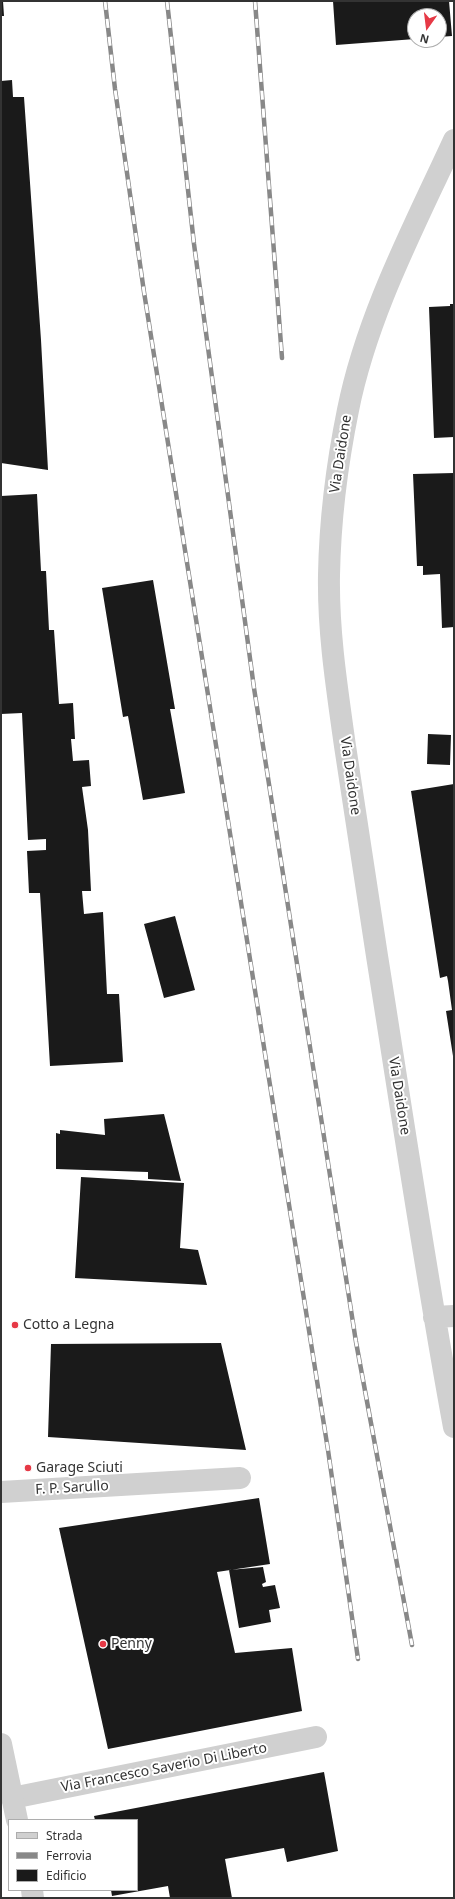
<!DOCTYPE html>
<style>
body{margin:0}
#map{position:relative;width:455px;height:1899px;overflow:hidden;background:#fff;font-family:"Noto Sans",sans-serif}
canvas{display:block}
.frame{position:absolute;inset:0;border:2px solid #333;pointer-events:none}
.legend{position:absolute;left:8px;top:1819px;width:130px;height:72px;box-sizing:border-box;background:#fff;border:1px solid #adadad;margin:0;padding:5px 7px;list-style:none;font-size:12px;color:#333}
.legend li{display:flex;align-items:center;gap:8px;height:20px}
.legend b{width:20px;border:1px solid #adadad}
.north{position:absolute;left:407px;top:8px;width:40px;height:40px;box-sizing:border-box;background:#fff;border:1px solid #adadad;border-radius:50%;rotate:194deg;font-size:11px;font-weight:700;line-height:16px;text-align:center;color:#333}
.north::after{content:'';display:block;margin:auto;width:14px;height:18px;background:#e63946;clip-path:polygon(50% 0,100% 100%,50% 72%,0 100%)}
</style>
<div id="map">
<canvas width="455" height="1899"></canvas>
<div class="frame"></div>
<ul class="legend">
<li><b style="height:5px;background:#d0d0d0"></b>Strada</li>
<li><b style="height:5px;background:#888"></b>Ferrovia</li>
<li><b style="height:11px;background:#1a1a1a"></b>Edificio</li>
</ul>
<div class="north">N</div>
</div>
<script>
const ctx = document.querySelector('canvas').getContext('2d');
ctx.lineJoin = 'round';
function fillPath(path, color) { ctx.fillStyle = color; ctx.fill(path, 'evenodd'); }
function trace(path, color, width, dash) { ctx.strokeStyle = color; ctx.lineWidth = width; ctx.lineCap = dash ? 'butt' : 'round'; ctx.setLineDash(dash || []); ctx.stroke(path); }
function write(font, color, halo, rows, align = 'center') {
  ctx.font = font + ' "Noto Sans",sans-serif'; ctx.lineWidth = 4; ctx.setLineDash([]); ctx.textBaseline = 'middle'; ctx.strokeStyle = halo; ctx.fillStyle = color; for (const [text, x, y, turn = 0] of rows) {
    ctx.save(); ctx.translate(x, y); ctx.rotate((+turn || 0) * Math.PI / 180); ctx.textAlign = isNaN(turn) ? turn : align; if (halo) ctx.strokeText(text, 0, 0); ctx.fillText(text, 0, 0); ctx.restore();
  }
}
const building = new Path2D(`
 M 1,1 L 3,1 L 4,16 L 1,16 Z
 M 333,1 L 449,1 L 452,36 L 439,37 L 439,16 L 415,16 L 415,39 L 336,45 Z
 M 12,80 L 13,97 L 24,97 L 41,340 L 48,470 L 1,463 L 1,81 Z
 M 450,304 L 454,304 L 454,437 L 434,438 L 429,307 L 450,306 Z
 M 454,473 L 454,627 L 442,628 L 440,574 L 423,575 L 423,566 L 417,566 L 413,474 Z
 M 37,494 L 41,571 L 46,571 L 49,630 L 54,630 L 59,704 L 73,703 L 75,739 L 71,739 L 73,761 L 89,760 L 91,786 L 82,787 L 88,830 L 91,891 L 82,891 L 84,914 L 103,912 L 107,994 L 119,994 L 123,1062 L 50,1066 L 40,893 L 29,893 L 27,851 L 46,850 L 46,839 L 28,840 L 22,713 L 1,714 L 1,496 Z
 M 153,580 L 175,709 L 170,709 L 185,793 L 143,800 L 128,716 L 123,717 L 102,588 Z
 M 428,734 L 451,735 L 450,765 L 427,764 Z
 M 454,784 L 454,1056 L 453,1056 L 446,1011 L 452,1010 L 448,981 L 447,976 L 440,978 L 411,791 Z
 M 175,916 L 195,990 L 164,998 L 144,924 Z
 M 164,1114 L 181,1181 L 148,1179 L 148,1172 L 56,1169 L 56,1133 L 60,1134 L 60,1130 L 105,1135 L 104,1119 Z
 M 81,1177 L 184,1183 L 180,1248 L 198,1250 L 207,1285 L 75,1278 Z
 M 221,1343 L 246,1450 L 48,1437 L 51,1344 Z
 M 259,1498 L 270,1564 L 217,1572 L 235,1653 L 292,1648 L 302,1711 L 108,1749 L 59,1528 Z
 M 263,1567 L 266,1582 L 262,1584 L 263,1587 L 275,1585 L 280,1608 L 269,1610 L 271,1622 L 239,1628 L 229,1570 Z
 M 324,1772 L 338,1851 L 287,1862 L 284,1848 L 225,1859 L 232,1898 L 170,1898 L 168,1886 L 112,1896 L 111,1890 L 137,1890 L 137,1820 L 95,1820 L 94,1816 Z`);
const minor = new Path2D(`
 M 454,140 C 414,227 367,315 348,410 C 337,464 330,520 329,575 C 328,632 337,689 345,746 C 355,816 366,886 377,956 C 402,1113 425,1270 454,1427
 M 434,1317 L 454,1316
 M 1,1492 L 240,1478
 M 12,1798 L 316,1737`);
const tertiary = new Path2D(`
 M 1,1744 L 17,1820
 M 32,1890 L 33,1898`);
const rail = new Path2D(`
 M 105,1 L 115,89 L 144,292 L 328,1450 L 358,1659
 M 167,1 L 194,244 L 254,688 L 356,1342 L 412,1645
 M 255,1 L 282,358`);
const markers = [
 [15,1325,4,"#e63946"],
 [28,1468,4,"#e63946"],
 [103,1644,4,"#e63946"]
];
const streetNames = [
 ["Via Daidone",341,454,-81],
 ["Via Daidone",350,776,82],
 ["Via Daidone",399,1096,81],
 ["F. P. Sarullo",72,1488,-3],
 ["Via Francesco Saverio Di Liberto",164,1768,-11]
];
const poiNames = [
 ["Cotto a Legna",23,1325],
 ["Garage Sciuti",36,1468],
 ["Penny",111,1644]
];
fillPath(building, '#1a1a1a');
trace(minor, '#d0d0d0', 22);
trace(tertiary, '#d0d0d0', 22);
trace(rail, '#888', 4.5);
trace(rail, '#fff', 3, [9]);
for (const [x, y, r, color] of markers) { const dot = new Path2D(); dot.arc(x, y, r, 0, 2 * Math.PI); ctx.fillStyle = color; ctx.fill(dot); trace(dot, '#fff', 1.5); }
write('14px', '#333', '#fff', streetNames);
write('14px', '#333', '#fff', poiNames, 'left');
</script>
